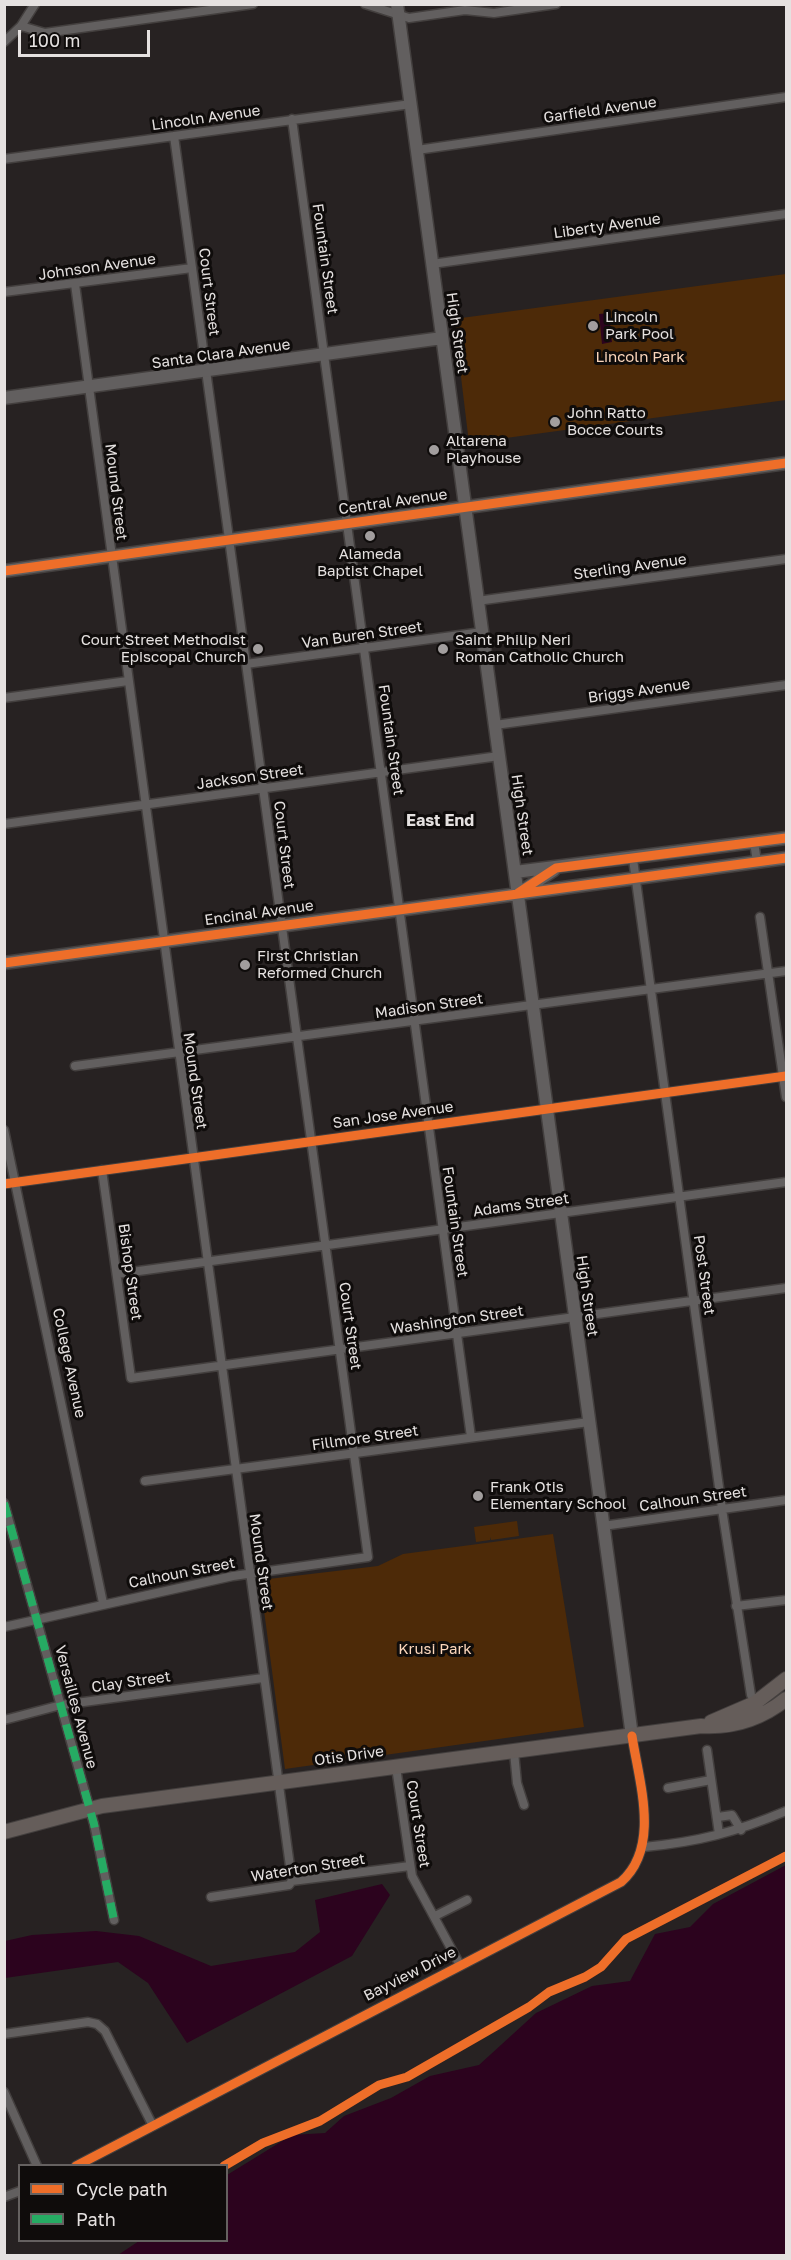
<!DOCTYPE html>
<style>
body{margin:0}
#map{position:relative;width:791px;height:2260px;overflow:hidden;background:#272222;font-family:"Golos Text",sans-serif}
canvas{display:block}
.frame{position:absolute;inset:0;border:6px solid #e5e1e0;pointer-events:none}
.legend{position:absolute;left:18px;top:2164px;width:210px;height:78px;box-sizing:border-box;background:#0f0c0b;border:2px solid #656160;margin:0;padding:8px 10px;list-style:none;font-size:18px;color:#e5e1e0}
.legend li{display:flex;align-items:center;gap:12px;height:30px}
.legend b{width:30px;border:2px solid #656160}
.scale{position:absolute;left:18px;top:30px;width:132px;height:27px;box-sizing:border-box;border:3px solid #e5e1e0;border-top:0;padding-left:8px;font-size:18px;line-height:21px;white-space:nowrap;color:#e5e1e0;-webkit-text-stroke:4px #0f0c0b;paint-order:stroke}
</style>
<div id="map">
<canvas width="791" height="2260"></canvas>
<div class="frame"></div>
<ul class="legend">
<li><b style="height:8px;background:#ee6e29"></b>Cycle path</li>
<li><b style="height:8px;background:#26ab63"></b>Path</li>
</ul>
<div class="scale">100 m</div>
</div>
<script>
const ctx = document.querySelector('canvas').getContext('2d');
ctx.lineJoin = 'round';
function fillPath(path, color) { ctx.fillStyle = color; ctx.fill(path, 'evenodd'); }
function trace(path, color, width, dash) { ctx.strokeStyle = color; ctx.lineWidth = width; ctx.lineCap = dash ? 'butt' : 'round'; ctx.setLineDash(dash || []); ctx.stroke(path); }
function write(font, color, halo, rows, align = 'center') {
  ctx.font = font + ' "Golos Text",sans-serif'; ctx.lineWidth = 6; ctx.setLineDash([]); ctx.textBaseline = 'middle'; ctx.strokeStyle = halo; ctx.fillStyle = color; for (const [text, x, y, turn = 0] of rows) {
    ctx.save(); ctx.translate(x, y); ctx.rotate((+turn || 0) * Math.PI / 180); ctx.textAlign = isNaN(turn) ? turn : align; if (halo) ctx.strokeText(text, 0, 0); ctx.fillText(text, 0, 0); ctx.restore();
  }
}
const green = new Path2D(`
 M 786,274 L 786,400 L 469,443 L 454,319 Z
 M 517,1521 L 519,1536 L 491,1540 L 490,1537 L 490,1540 L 476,1542 L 474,1527 Z
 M 553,1534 L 584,1727 L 285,1769 L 260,1580 L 378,1566 L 403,1554 Z`);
const water = new Path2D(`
 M 609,313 L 612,342 L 602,344 L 599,314 Z
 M 786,1865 L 786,2255 L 112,2255 L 118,2255 L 139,2241 L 226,2240 L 227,2175 L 292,2135 L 325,2133 L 344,2116 L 391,2098 L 430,2076 L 479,2065 L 536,2013 L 592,1986 L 630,1981 L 655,1934 L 690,1927 L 713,1904 Z
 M 382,1884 L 390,1895 L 352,1956 L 187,2043 L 148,1983 L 118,1962 L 5,1978 L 5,1941 L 32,1935 L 96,1931 L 139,1936 L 211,1966 L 295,1952 L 320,1932 L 315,1900 Z`);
const street = new Path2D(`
 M 365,4 L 409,18 L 465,10 L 494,13 L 556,4
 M 21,26 L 45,33 L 253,4
 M 4,42 L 21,26 L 35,4
 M 292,119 L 471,1437
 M 417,150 L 786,97
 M 4,159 L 411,104
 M 432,264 L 786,214
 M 75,284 L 292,1881
 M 4,292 L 192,268
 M 477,601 L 786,559
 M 246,664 L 482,632
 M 4,698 L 128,681
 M 495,725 L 786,685
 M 4,824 L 499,756
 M 754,842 L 757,862
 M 633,859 L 722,1509 L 751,1695
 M 760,917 L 786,1097
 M 75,1066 L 786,971
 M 4,1130 L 103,1603
 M 102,1170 L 131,1378 L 786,1288
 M 4,1184 L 786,1076
 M 117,1274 L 786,1182
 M 145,1481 L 589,1422
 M 4,1503 L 94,1824 L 114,1920
 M 603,1526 L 786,1500
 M 736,1606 L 786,1600
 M 4,1627 L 233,1576 L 368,1557 L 174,136
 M 4,1720 L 61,1705 L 263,1678
 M 707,1750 L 719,1834
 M 514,1752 L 517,1783 L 524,1805
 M 396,1767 L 412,1876 L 460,1965
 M 668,1788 L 711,1780
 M 718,1817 L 732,1815 L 741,1830
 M 644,1847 C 698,1842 736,1832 786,1811
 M 211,1897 L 289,1885 L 292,1881 L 410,1866
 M 435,1916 L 467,1900
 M 4,2034 L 88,2022 L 97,2024 L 105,2031 L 153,2126
 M 4,2092 L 37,2166
 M 76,2166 L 621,1882 C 661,1847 639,1782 632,1736
 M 4,2197 L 20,2191`);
const secondary = new Path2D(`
 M 397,4 L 632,1736
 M 4,398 L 442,338
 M 4,571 L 786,463
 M 515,872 L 786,838
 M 519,893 L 554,870
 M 4,963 L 786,858`);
const primary = new Path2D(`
 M 711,1722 L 755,1703 L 786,1679
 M 4,1832 L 102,1806 L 701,1726 C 733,1728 761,1719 786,1699`);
const quiet = new Path2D(`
 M 4,1503 L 94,1824 L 114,1920`);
const cycleway = new Path2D(`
 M 4,571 L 786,463
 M 518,893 L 556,868 L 786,838
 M 4,963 L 786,858
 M 4,1184 L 786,1076
 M 76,2166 L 621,1882 C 661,1847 639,1782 632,1736
 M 224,2166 L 263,2143 L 320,2121 L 379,2085 L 407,2077 L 529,2007 L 549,1992 L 585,1977 L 601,1967 L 626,1939 L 786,1856`);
const markers = [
 [593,326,6,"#a29e9e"],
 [555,422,6,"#a29e9e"],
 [434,450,6,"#a29e9e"],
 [370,536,6,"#a29e9e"],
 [258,649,6,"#a29e9e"],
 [443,649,6,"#a29e9e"],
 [245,965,6,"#a29e9e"],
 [478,1496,6,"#a29e9e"]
];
const streetNames = [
 ["Garfield Avenue",600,110,-8],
 ["Lincoln Avenue",206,118,-8],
 ["Liberty Avenue",607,226,-8],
 ["Fountain Street",325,259,82],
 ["Johnson Avenue",97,267,-8],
 ["Court Street",209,292,83],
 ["High Street",457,333,82],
 ["Santa Clara Avenue",221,354,-8],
 ["Mound Street",116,492,83],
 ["Central Avenue",393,502,-8],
 ["Sterling Avenue",630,567,-8],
 ["Van Buren Street",362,635,-8],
 ["Briggs Avenue",639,691,-8],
 ["Fountain Street",391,740,82],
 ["Jackson Street",250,777,-8],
 ["High Street",522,815,82],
 ["Court Street",284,845,83],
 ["Encinal Avenue",259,913,-8],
 ["Madison Street",429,1006,-8],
 ["Mound Street",195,1081,82],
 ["San Jose Avenue",393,1115,-8],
 ["Adams Street",521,1205,-8],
 ["Fountain Street",455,1222,82],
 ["Bishop Street",130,1272,82],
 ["Post Street",704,1275,82],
 ["High Street",587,1296,82],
 ["Washington Street",457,1320,-8],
 ["Court Street",350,1326,82],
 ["College Avenue",69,1363,78],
 ["Fillmore Street",365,1438,-8],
 ["Calhoun Street",693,1499,-8],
 ["Mound Street",261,1562,82],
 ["Calhoun Street",182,1573,-11],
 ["Clay Street",131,1682,-8],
 ["Versailles Avenue",76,1707,75],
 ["Otis Drive",349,1756,-8],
 ["Court Street",418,1824,81],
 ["Waterton Street",308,1868,-9],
 ["Bayview Drive",410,1974,-27]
];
const poiNames = [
 ["Lincoln",605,317],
 ["Park Pool",605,334],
 ["John Ratto",567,413],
 ["Bocce Courts",567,430],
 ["Altarena",446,441],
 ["Playhouse",446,458],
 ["Alameda",370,554,"center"],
 ["Baptist Chapel",370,571,"center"],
 ["Court Street Methodist",246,640,"right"],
 ["Episcopal Church",246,657,"right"],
 ["Saint Philip Neri",455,640],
 ["Roman Catholic Church",455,657],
 ["First Christian",257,956],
 ["Reformed Church",257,973],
 ["Frank Otis",490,1487],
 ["Elementary School",490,1504]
];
const parkNames = [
 ["Lincoln Park",640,357],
 ["Krusi Park",435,1649]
];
const neighbourhoodNames = [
 ["East End",440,821]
];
fillPath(green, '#4d2a08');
fillPath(water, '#2c031e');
trace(street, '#433f3e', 11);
trace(secondary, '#433f3e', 15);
trace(primary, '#433f3e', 16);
trace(street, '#625f5f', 8);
trace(secondary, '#625f5f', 12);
trace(primary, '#655d5a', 14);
trace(quiet, '#26ab63', 8, [15, 8]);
trace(cycleway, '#ee6e29', 9);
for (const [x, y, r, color] of markers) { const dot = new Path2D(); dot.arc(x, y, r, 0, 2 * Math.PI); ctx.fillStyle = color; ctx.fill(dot); trace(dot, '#0f0c0b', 2); }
write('15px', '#e5e1e0', '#0f0c0b', streetNames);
write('15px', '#e5e1e0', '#0f0c0b', poiNames, 'left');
write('15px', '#fbd6bb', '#0f0c0b', parkNames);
write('bold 16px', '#e5e1e0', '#0f0c0b', neighbourhoodNames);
</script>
